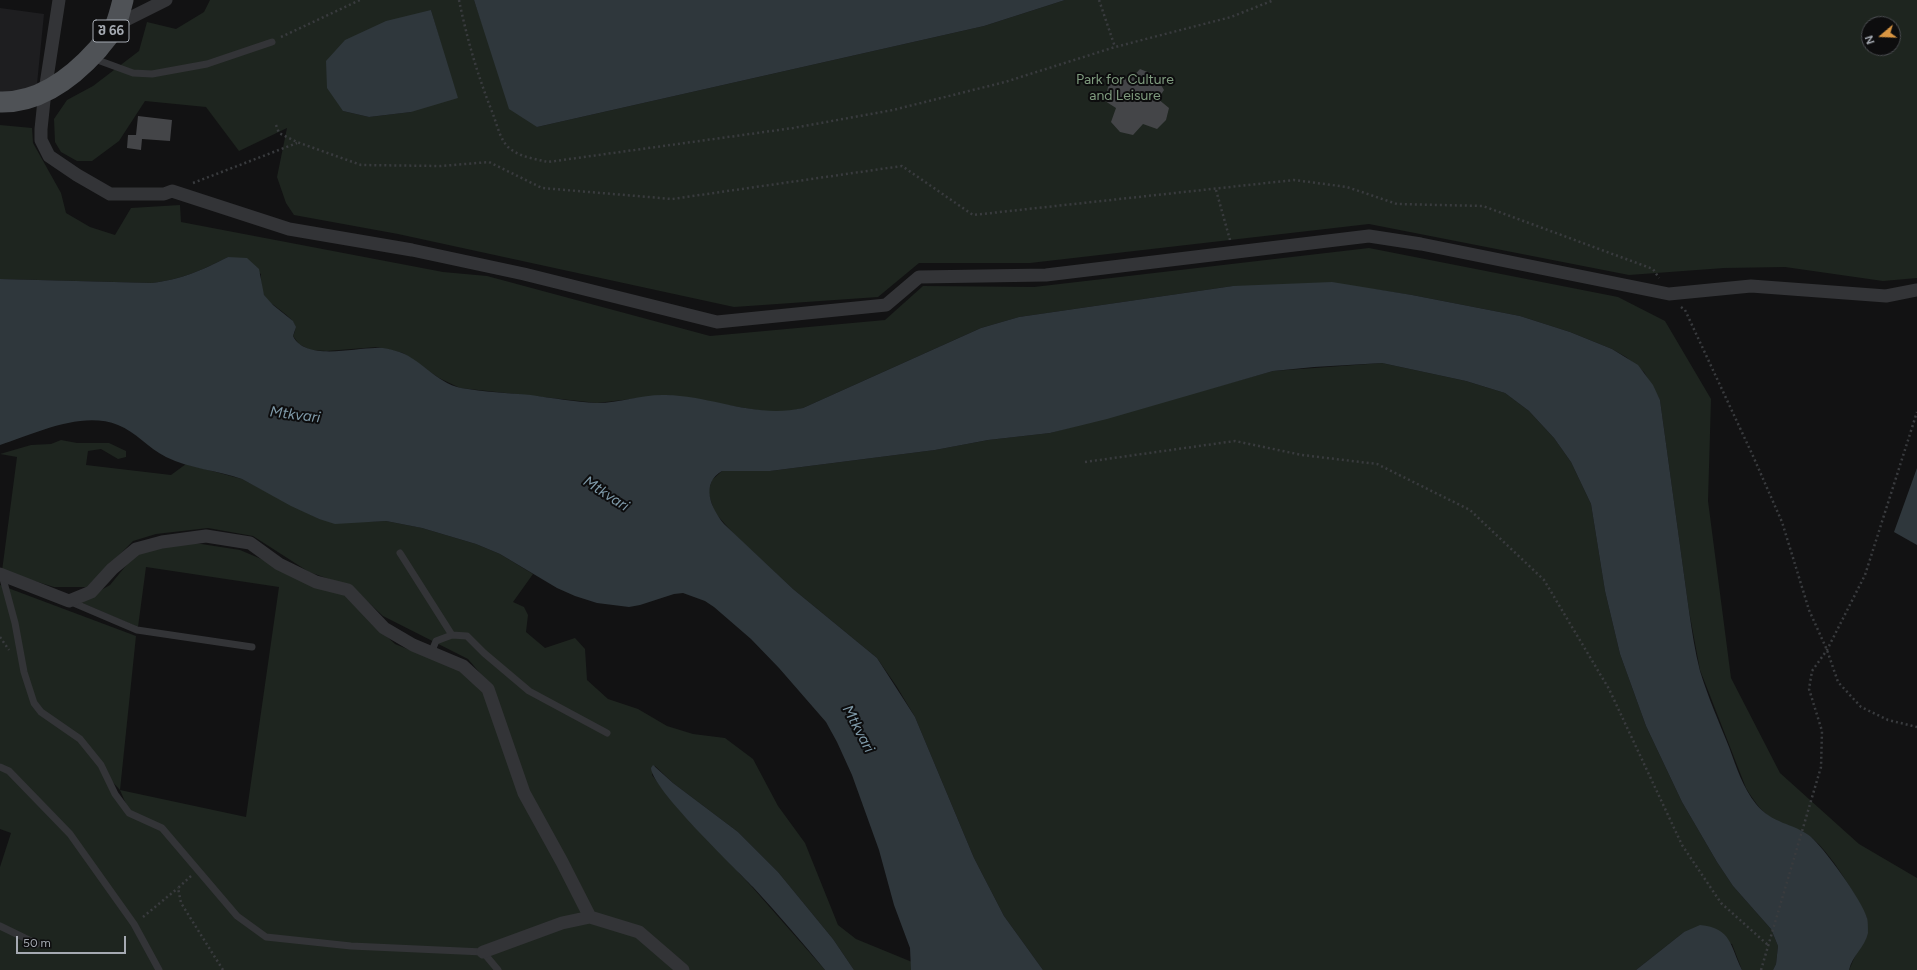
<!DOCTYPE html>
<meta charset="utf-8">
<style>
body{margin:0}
#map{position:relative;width:1917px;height:970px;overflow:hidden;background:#121213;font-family:Figtree,sans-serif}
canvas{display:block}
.north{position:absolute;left:1861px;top:16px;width:40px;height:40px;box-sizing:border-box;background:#0d0d0e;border:1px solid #4a4c50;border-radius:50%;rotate:251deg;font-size:11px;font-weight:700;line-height:16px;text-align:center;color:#a5aab2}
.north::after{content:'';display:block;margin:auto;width:14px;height:18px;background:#da9642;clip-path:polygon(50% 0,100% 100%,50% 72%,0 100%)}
.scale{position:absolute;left:16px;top:936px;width:110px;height:18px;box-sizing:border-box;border:2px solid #a5aab2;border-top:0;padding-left:5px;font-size:12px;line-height:14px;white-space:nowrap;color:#a5aab2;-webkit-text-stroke:3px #0d0d0e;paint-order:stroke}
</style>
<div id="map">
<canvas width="1917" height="970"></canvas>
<div class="north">N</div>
<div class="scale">50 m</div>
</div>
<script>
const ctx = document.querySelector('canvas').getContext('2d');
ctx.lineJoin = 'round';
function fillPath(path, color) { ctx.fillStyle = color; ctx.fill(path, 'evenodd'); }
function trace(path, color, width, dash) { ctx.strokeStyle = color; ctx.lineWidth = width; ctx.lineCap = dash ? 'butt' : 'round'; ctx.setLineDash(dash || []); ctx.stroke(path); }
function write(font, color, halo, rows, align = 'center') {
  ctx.font = font + ' Figtree,"Noto Sans Georgian",sans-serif'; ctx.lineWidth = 4; ctx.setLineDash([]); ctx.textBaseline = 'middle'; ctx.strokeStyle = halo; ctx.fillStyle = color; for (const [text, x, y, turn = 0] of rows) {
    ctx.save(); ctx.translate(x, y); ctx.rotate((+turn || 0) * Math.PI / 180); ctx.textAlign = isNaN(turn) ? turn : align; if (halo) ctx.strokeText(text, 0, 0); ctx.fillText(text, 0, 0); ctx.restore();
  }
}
const built = new Path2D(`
 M 0,8 L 44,14 L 37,84 L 9,95 L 0,94 Z`);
const green = new Path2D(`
 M 210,0 L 474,0 L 488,40 L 537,127 L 984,26 L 1065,0 L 1917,0 L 1917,278 L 1883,281 L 1785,267 L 1724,268 L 1629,275 L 1369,224 L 1030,263 L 919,263 L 878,297 L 734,307 L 398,234 L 294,215 L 286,203 L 277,177 L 287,128 L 239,151 L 206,107 L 145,101 L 119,141 L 92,161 L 77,161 L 61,152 L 55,142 L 54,119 L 67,100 L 93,86 L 139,51 L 147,22 L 176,29 L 204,12 ZM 431,10 L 443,51 L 411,112 L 369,117 L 343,111 ZM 1869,24 L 1893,24 L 1893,48 L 1869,48 Z
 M 0,125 L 32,128 L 33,143 L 61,193 L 66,213 L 90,227 L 115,235 L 131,208 L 180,205 L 181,222 L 443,272 L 487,276 L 710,336 L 885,320 L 923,286 L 1034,287 L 1369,248 L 1618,297 L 1665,321 L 1711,399 L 1708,501 L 1731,678 L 1780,773 L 1859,844 L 1917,878 L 1917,970 L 1849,970 L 1856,954 L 1867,918 C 1854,892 1833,856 1811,837 C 1801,829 1788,827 1777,821 C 1763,815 1754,801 1746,788 L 1700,670 L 1689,611 L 1660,400 L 1644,372 L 1626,357 L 1612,349 L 1570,332 L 1520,316 L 1412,295 L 1372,289 L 1233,286 L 1019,317 L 981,328 L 803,408 L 787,412 L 769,412 L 666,395 L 597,403 L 460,388 L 439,378 L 403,353 L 377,347 L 327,351 L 310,350 L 299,344 L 293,336 C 294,334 296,330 295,327 C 295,317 271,306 264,296 C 261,289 261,281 261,274 L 228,257 C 200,271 183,279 152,283 L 0,279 Z
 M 1382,363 L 1466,381 L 1505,393 L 1529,411 L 1554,438 L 1571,462 L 1591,504 L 1605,591 L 1620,654 L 1646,726 L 1682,802 L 1717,862 L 1733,886 L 1771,929 L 1778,946 L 1776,964 L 1773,970 L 1742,970 L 1732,944 L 1684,932 L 1636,970 L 1043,970 L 1004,916 L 974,858 L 915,717 L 897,687 L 877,658 L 793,589 L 734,534 L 715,513 L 708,492 L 712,480 L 722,471 L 770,471 L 935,450 L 988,440 L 1050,433 L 1273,371 Z
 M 61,440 L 77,443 L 109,443 L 126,451 L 126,457 L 118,459 L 101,449 L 88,451 L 86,465 L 171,475 L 186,464 L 242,479 L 319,519 L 362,522 L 386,521 L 422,528 L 476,544 L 500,554 L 533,574 L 513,602 L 524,607 L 528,615 L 526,632 L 545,648 L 575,638 L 585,649 L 587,680 L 608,699 L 638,709 L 667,726 L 693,734 L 725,738 L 753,759 L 778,806 L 805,843 L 838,925 L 856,939 L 912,962 L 911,970 L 854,970 L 833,939 L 778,872 L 738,832 L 673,783 L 655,766 L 652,775 L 673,802 L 753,888 L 825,970 L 0,970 L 0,867 L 11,833 L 0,829 L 0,585 L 136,636 L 120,790 L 246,817 L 279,587 L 146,567 L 138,627 L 80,602 L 110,585 L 138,551 L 195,543 L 240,550 L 351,597 L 379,629 L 395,644 L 457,669 L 491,686 L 468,659 L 383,616 L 352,587 L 309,572 L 253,536 L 208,528 L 156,534 L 133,541 L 88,587 L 54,587 L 2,571 L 17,457 L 0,454 L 31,445 L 51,444 ZM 108,777 L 120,790 L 129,811 Z`);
const water = new Path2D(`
 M 474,0 L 1065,0 L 984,26 L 537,127 L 509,109 Z
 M 431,10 L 458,98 L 411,112 L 369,117 L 343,111 L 327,88 L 326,61 L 345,40 L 386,21 Z
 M 228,257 L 247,258 L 259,269 L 264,295 L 273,305 L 293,321 L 296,327 L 293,336 C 305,361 353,348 375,348 C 382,347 389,349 396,351 C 418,356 436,383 461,388 C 484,392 508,393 531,395 C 552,398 575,402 597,403 C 620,403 643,394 666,395 C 713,396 756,419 803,408 L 981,328 L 1019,317 L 1233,286 L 1332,282 L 1412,295 L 1520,316 L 1570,332 L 1612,349 L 1638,365 L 1653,385 L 1660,400 L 1689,611 C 1692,631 1695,652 1700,671 C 1708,697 1719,722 1729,747 C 1736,766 1743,788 1756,804 C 1772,824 1793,823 1810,836 C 1824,848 1862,900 1867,918 C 1868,921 1868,929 1868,933 C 1865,947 1852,956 1849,970 L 1773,970 L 1776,964 L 1778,946 L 1771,929 L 1733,886 L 1717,862 L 1682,802 L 1646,726 L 1620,654 L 1605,591 L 1591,504 L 1571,462 L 1554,438 L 1529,411 L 1505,393 L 1466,381 L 1382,363 L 1314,367 L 1273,371 L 1107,419 L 1050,433 L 988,440 L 935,450 L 770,471 L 722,471 C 700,484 711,508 724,524 L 793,589 L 877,658 L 915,717 L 974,858 L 1004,916 L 1043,970 L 911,970 L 910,948 L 894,905 L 879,850 L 852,775 L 837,742 L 826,722 L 779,668 L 751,639 L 714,607 L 705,601 L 683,593 L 674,594 L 640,605 L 629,607 L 597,603 L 575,596 L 557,588 L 500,554 L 476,544 L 422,528 L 386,521 L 335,524 L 319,519 L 291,506 L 242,479 C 217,470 190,469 166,457 C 148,448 136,432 118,425 C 82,410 34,434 0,445 L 0,279 L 152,283 C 183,279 200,271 228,257 Z
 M 1917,468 L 1917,545 L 1894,532 Z
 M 653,765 L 673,783 L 738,832 L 778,872 L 833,939 L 854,970 L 825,970 C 802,942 778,914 753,887 C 734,867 652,789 651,768 Z
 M 1700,925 C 1732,928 1730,946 1742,970 L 1636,970 L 1684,932 Z`);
const building = new Path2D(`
 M 1140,69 L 1155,75 L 1164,90 L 1158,99 L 1169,108 L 1166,120 L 1157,129 L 1143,124 L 1133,135 L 1120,132 L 1111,122 L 1116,108 L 1105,101 L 1108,87 L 1119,75 L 1130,80 Z
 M 138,116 L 172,120 L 170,141 L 142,139 L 141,150 L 127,148 L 128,135 L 136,135 Z`);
const path = new Path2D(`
 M 459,0 C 467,39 478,77 493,114 C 497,125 500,139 508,147 C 519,157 535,159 548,162 L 793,128 L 893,110 L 1005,82 L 1115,47 L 1231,17 L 1274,0
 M 1099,0 L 1115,47
 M 281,37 L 360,0
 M 276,125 L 279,133 L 297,142 L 361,165 L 441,166 L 489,162 L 542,188 L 672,199 L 902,166 L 973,215 L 1294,180 L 1347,187 L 1397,204 L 1483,206 L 1653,269 L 1659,278
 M 193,183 L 297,143
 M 1216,190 L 1230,240
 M 1681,307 L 1685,310 L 1753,456 L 1782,522 L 1809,610 L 1827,650 L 1838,682 L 1861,707 L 1888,720 L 1917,727
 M 1085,462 L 1235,441 L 1302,455 L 1377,464 L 1470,510 L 1544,580 L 1609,689 L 1682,845 L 1721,903 L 1768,945
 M 0,637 L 9,650
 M 191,876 L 178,888 L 181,903 L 223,970
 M 143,917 L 178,888
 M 1761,970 L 1821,767 L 1822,731 L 1809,689 L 1812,671 L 1827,650 L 1865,575 L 1917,412`);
const service = new Path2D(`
 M 92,58 L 133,73 L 152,74 L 207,64 L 272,42
 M 400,553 L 452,635
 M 2,575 L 15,623 L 24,672 L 34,703 L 41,712 L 80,739 L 101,765 L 115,794 L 129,813 L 162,828 L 237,916 L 266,937 L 351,946 L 483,952 L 498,970
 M 69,601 L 137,630 L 252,647
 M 431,653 L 436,641 L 452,635 L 467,636 L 484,653 L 529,691 L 607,733
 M 0,767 L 9,771 L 70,834 L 134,924 L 159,970
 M 0,926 L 37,944`);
const minor = new Path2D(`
 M 59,0 L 45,91 L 41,129 L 41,140 L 49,156 L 77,175 L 110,194 L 164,194 L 172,191 L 289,229 L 412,250 L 524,274 L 717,322 L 886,305 L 919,277 L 1046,275 L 1369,236 L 1421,244 L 1669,294 L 1751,286 L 1886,296 L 1917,290
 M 116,25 L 166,0
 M 0,574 L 69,601 L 91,592 L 112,569 L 136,549 L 162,542 L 206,536 L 250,543 L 279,564 L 316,582 L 348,590 L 384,628 L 413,645 L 463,666 L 488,689 L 524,793 L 562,862 L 590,917
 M 483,952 L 562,923 L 590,917 L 639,932 L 683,970`);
const primary = new Path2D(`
 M 0,102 C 40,103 73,77 98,49 C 104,41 112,33 116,24 C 119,16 121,8 123,0`);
const shields = [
 [111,31,36]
];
const shieldNames = [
 ["შ 66",111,31]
];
const parkNames = [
 ["Park for Culture",1125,80],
 ["and Leisure",1125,96]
];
const waterNames = [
 ["Mtkvari",295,415,7],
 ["Mtkvari",606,494,33],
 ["Mtkvari",858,729,62]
];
fillPath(built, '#1e1e20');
fillPath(green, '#1e251f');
fillPath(water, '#2f373c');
fillPath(building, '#444548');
trace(path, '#393b3e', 2.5, [2, 3]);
trace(service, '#333437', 7);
trace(minor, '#333437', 13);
trace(primary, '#4f5256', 21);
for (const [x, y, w] of shields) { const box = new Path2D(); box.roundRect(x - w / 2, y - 11, w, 22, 3); ctx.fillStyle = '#0d0d0e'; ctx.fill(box); trace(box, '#a5aab2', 1); }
write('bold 13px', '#a5aab2', null, shieldNames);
write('14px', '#7f9b7e', '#0d0d0e', parkNames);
write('italic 15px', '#7f9aa9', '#0d0d0e', waterNames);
</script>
